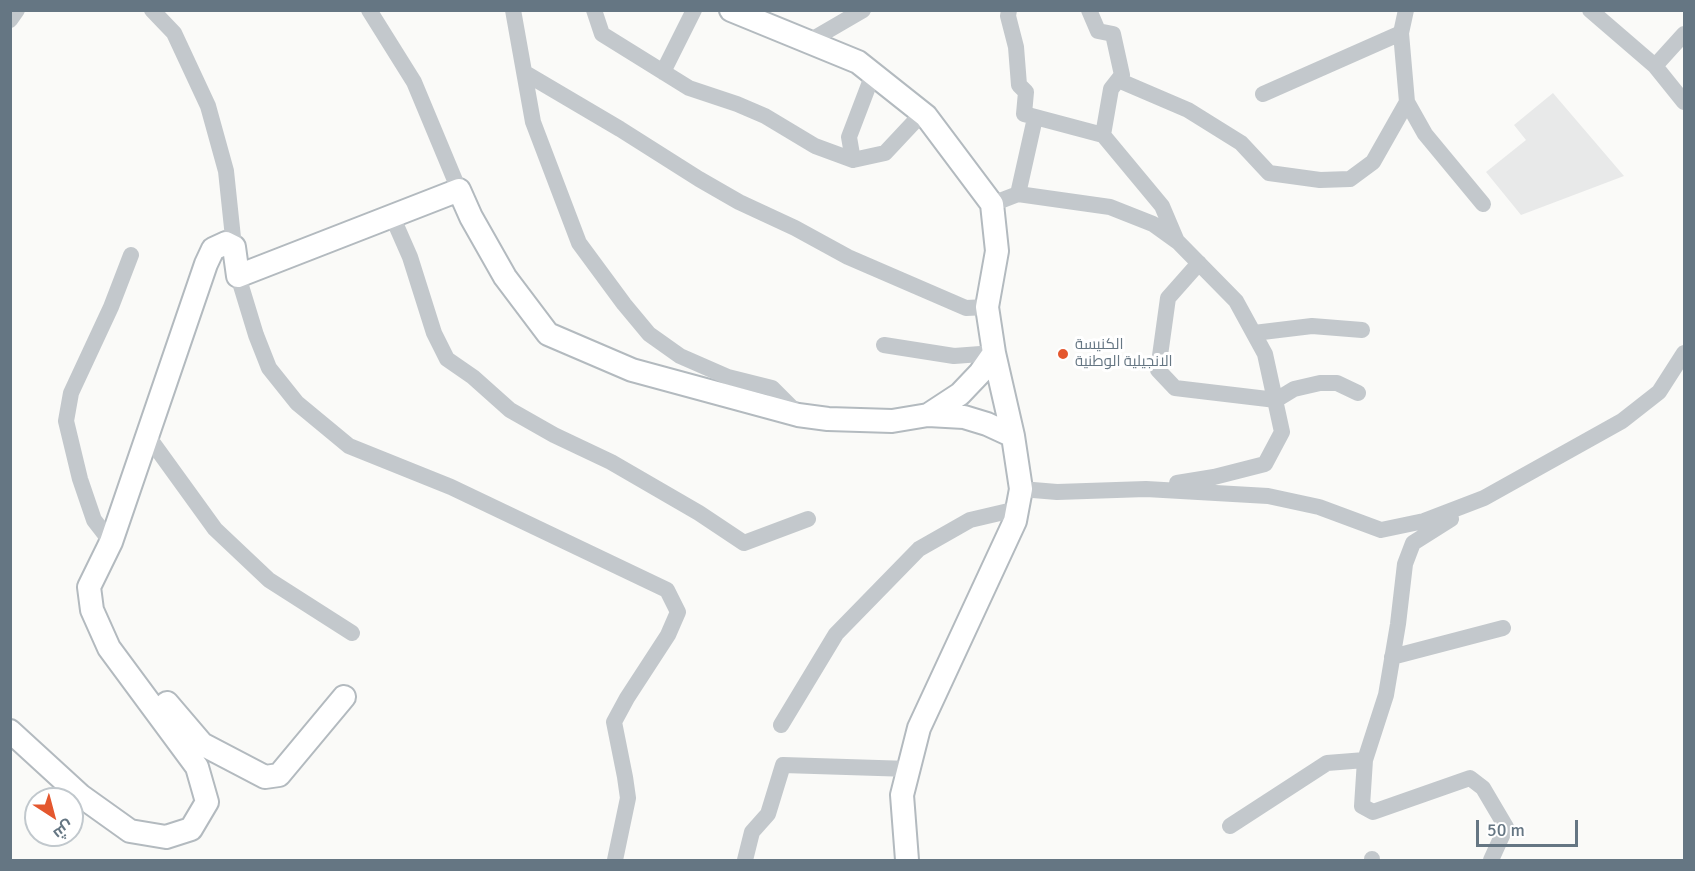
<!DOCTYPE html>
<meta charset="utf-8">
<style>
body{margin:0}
#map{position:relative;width:1695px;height:871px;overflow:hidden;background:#fafaf8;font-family:Signika,Cairo,sans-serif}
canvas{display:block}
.frame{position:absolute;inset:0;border:12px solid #657683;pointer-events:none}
.north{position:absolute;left:24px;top:787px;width:60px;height:60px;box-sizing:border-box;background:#fff;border:2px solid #c1c8cd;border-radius:50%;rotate:144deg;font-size:16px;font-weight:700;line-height:24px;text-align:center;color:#657683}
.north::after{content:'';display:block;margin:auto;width:21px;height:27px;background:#e4572e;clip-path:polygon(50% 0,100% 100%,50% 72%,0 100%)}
.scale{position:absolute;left:1476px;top:820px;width:102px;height:27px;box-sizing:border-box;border:3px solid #657683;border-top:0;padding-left:8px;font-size:18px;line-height:21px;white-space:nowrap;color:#657683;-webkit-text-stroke:4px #fff;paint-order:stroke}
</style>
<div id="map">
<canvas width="1695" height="871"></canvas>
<div class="frame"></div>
<div class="north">ش</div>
<div class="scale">50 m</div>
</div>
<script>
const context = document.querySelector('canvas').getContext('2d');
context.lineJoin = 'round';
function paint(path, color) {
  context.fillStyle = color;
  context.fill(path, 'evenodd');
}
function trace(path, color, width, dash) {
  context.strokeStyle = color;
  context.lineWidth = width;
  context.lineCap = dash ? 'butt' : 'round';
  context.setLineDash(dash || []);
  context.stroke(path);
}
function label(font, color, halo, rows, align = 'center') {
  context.font = font + ' Signika,Cairo,sans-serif';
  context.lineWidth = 6;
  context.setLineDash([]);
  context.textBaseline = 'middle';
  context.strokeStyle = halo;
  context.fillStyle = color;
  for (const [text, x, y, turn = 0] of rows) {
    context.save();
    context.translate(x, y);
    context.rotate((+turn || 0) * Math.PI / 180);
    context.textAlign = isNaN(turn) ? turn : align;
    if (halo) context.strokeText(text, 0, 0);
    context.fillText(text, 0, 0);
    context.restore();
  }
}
paint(new Path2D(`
 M 1553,93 L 1624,176 L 1521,215 L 1486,172 L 1526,140 L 1514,125 Z`), '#e8e9e9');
const secondary = new Path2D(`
 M 731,10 L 858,62 L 926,116 L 992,204 L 997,251 L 987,307 L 994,353 L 1013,436 L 1021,489 L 1015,521 L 919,728 L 902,795 L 907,860
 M 928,415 L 964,417 L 987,424 L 1013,436
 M 167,703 L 202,744 L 265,777 L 279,775 L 344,697
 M 10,731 L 81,796 L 130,831 L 166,837 L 191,829 L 207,802 L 197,767 L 109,648 L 92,610 L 89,587 L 111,542 L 206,264 L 213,249 L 226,243 L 234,247 L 238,276 L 459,190 L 471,217 L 505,277 L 548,334 L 632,370 L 798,415 L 828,419 L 892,421 L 928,415 L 960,394 L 980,373 L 994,353`);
trace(secondary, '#b3babf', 26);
trace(new Path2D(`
 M 152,10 L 174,33 L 208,106 L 226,171 L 234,247
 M 369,10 L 414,82 L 459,190
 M 513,10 L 533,122 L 579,243 L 624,304 L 649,334 L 680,356 L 728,377 L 772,388 L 798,414
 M 594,10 L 602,34 L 689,88 L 737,104 L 765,116 L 815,146 L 853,160 L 885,153 L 915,121 L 926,116
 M 1009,10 L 1008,16 L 1016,47 L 1019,85 L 1026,92 L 1024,114 L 1103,135
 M 1089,10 L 1098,31 L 1113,34 L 1122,75 L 1111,89 L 1103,135 L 1162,206 L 1176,239
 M 1406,10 L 1401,33 L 1407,102 L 1425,134 L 1483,204
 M 1590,10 L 1655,66 L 1684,102
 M 10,20 L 17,10
 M 808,42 L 863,10
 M 1655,66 L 1684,34
 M 663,72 L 694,10
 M 525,73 L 620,129 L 699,179 L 739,202 L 795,228 L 848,257 L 966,308 L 987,307
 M 1118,80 L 1188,110 L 1241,143 L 1269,173 L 1320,180 L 1350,179 L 1373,162 L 1407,102
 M 1263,94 L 1401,33
 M 853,160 L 849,137 L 873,74
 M 1018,194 L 1035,118
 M 992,204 L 1018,194 L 1110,207 L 1153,224 L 1178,242 L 1236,301 L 1265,354 L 1282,432 L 1265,464 L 1214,477 L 1177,483
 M 392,216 L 410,257 L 434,333 L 447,359 L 473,377 L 510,410 L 554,435 L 611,462 L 699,513 L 744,543 L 808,519
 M 1199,263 L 1168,298 L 1158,370 L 1175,388 L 1276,400 L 1294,389 L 1320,383 L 1337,383 L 1358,393
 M 238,276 L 256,335 L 269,368 L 297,403 L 349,446 L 451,487 L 667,590 L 678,612 L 668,635 L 627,698 L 614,722 L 625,777 L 628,798 L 615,860
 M 1254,333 L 1312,326 L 1362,330
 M 884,345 L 954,356 L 994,353
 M 147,435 L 215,529 L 269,580 L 352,633
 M 1021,489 L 1057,492 L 1146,489 L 1268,496 L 1319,507 L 1381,530 L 1424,521 L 1484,498 L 1622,421 L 1659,392 L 1684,353
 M 111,542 L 94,520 L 80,479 L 66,421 L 71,393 L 111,307 L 131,255
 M 1392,657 L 1503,628
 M 781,725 L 836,634 L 919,549 L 970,520 L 1017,509
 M 1365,760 L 1362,806 L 1373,812 L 1470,778 L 1483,788 L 1506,827 L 1491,860
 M 1230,826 L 1327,763 L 1365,760 L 1386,695 L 1398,624 L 1405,564 L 1413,543 L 1451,519
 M 745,860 L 752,832 L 768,814 L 783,765 L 910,769
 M 1372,860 L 1372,859`), '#c3c8cc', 16);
trace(secondary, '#fff', 22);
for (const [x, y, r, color] of [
 [1063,354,6,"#e4572e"]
]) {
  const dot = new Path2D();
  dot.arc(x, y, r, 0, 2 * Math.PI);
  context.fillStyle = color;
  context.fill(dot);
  trace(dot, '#fff', 2);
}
label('15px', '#657683', '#fff', [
 ["الكنيسة",1075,345],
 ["الانجيلية الوطنية",1075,362]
], 'left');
</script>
